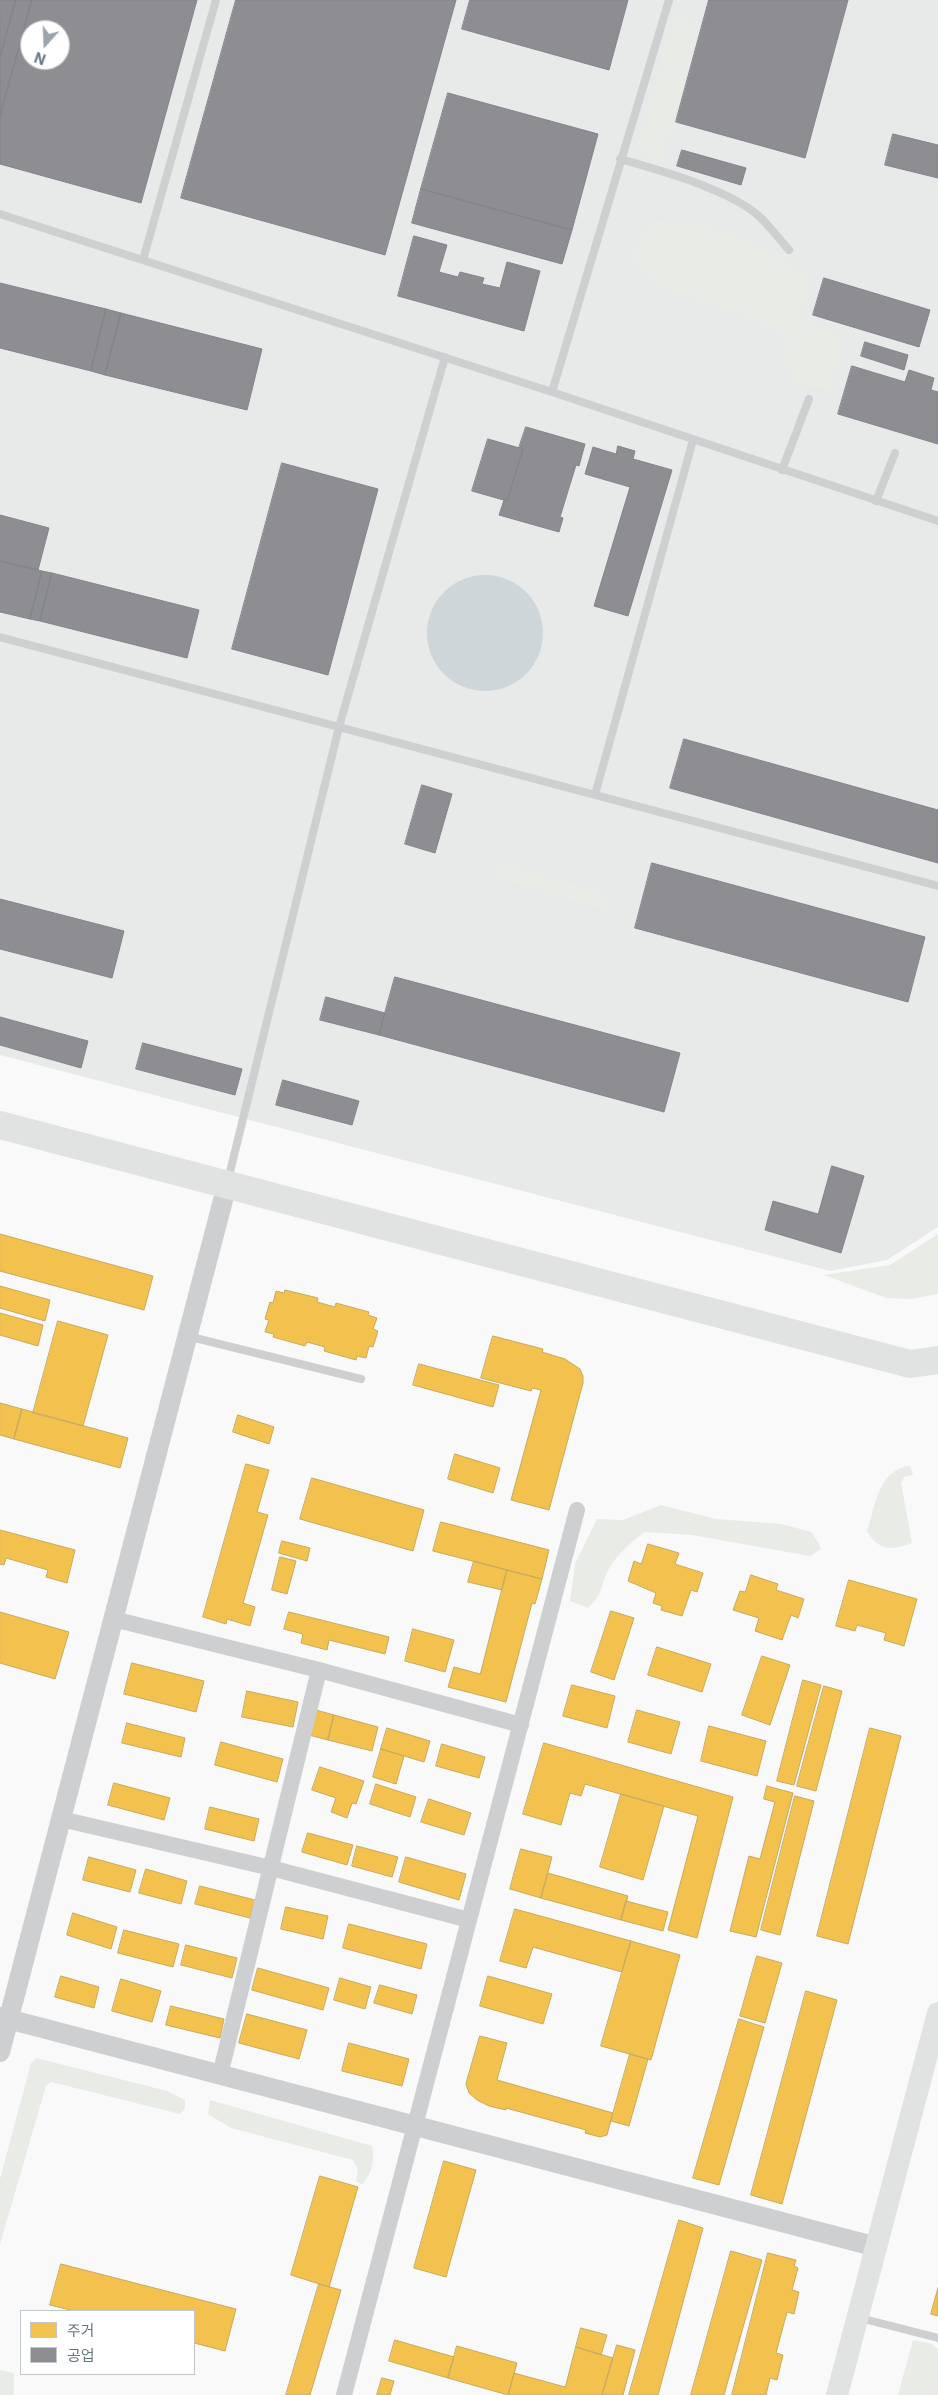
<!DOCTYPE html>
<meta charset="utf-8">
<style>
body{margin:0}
#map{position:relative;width:938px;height:2395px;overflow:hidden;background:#f9f9f9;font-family:Inter,"Noto Sans KR",sans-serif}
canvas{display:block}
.legend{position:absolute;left:20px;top:2310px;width:175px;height:65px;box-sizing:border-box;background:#fff;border:1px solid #c1c8cd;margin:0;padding:6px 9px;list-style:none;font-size:15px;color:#657683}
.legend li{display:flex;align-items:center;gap:10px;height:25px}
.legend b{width:25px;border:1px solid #c1c8cd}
.north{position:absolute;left:20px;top:20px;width:50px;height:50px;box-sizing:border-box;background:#fff;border:1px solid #c1c8cd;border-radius:50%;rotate:200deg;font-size:14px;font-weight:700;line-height:20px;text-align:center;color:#657683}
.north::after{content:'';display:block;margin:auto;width:18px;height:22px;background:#99a4ac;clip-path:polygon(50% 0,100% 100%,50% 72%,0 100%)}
</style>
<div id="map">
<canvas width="938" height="2395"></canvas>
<ul class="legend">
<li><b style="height:14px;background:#f2c14e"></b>주거</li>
<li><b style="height:14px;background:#8d8d92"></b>공업</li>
</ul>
<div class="north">N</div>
</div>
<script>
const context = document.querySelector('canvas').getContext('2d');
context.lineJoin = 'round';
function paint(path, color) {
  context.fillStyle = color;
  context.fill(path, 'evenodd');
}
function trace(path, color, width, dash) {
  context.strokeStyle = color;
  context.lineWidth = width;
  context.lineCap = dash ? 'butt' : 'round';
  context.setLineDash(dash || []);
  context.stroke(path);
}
paint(new Path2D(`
 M 0,0 L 938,0 L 938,1227 L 887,1260 L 830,1271 L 0,1055 ZM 30,30 L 60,30 L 60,60 L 30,60 Z`), '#e8e9e9');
paint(new Path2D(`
 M 675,16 L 686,17 L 699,26 L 662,162 L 644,158 L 638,151 L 638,143 Z
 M 659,220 C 721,222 763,245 812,280 L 799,318 L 843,334 L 832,389 L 809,388 L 794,383 L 784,365 L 785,335 L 755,321 L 680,296 L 654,283 L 632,258 L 639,234 Z
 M 500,861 L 613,896 L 608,912 L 495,878 Z
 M 938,1234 L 938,1294 L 911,1299 L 886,1298 L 824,1275 L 890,1265 Z
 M 910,1466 L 913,1475 L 904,1477 L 901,1483 L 912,1543 C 892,1550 879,1552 867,1531 C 875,1507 879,1468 910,1466 Z
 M 661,1505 L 716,1519 L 782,1524 L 811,1532 L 818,1542 L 821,1549 L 810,1556 L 692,1535 L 645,1532 C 630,1543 613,1557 606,1575 C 599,1592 603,1593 588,1608 L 570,1601 L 575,1564 L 597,1519 L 623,1520 Z
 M 36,2058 L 167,2091 L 185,2100 L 185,2108 L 180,2114 L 51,2082 L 46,2086 L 0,2244 L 0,2179 L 31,2063 Z
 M 210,2100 L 372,2146 C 375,2161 372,2173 362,2185 L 356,2181 L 358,2170 L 353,2160 L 231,2128 L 208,2114 Z
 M 913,2340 L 933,2344 L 938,2349 L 938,2395 L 898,2395 Z
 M 0,2370 L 14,2373 L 14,2395 L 0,2395 Z`), '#e8ebe6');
paint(new Path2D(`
 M427 633a58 58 0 1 1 116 0a58 58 0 1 1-116 0Z`), '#ced6d9');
const homes = new Path2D(`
 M 0,1234 L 153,1276 L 144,1310 L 0,1271 Z
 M 0,1286 L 50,1300 L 45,1321 L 0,1308 Z
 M 285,1290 L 318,1298 L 317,1302 L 335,1307 L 336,1303 L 369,1312 L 368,1315 L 377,1318 L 373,1329 L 378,1331 L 373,1347 L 369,1346 L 366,1358 L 357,1356 L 356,1360 L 324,1351 L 325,1347 L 307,1342 L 305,1346 L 273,1337 L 274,1334 L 265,1332 L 269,1320 L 265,1319 L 270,1302 L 273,1303 L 276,1291 L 284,1293 Z
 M 0,1313 L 43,1325 L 38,1346 L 0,1335 Z
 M 58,1321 L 108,1335 L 83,1426 L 33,1413 Z
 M 493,1336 L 543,1349 L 542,1352 L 565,1359 L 580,1369 L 583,1376 L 583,1383 L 549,1510 L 511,1500 L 541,1390 L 532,1388 L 531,1391 L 481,1378 Z
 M 419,1364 L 499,1385 L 493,1407 L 413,1385 Z
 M 0,1403 L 22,1409 L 14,1439 L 0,1435 Z
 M 22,1409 L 128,1438 L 120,1468 L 14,1439 Z
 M 238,1415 L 274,1427 L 269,1444 L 233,1432 Z
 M 455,1454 L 500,1468 L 493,1493 L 448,1479 Z
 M 246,1464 L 269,1470 L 257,1512 L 268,1515 L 243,1603 L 255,1607 L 250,1626 L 227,1619 L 226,1624 L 203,1617 Z
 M 312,1478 L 424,1510 L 413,1551 L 300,1519 Z
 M 441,1522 L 549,1550 L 542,1579 L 433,1551 Z
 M 0,1530 L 75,1550 L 67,1583 L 46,1577 L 48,1570 L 6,1558 L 4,1565 L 0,1564 Z
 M 282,1541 L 310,1548 L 307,1561 L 279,1553 Z
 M 648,1544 L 679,1553 L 675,1564 L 703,1573 L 697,1592 L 691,1590 L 682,1616 L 661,1610 L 662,1606 L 653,1603 L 656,1593 L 628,1581 L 634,1561 L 641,1564 Z
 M 280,1557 L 296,1561 L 287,1594 L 272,1590 Z
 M 474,1561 L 507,1570 L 502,1590 L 468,1582 Z
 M 507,1570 L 542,1579 L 535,1604 L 532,1603 L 506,1702 L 448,1687 L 454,1667 L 480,1674 Z
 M 751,1575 L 778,1584 L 776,1590 L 804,1599 L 798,1618 L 791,1615 L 782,1640 L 755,1631 L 759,1618 L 733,1610 L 740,1591 L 745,1592 Z
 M 849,1580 L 917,1599 L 904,1646 L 884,1640 L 886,1633 L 857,1625 L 855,1631 L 836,1626 Z
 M 611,1611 L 634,1618 L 614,1680 L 591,1672 Z
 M 0,1612 L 69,1632 L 55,1679 L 0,1663 Z
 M 289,1612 L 389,1637 L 385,1654 L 329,1640 L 327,1650 L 301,1643 L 303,1634 L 284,1629 Z
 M 413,1629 L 454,1640 L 445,1672 L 405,1661 Z
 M 657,1647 L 711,1664 L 702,1692 L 648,1675 Z
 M 762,1656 L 790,1665 L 770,1725 L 742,1715 Z
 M 132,1663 L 204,1681 L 196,1712 L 124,1694 Z
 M 803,1680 L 821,1685 L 794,1785 L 777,1781 Z
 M 572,1685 L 615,1696 L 607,1728 L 563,1716 Z
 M 824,1686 L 842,1691 L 816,1791 L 797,1786 Z
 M 247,1691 L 298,1702 L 293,1727 L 242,1717 Z
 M 316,1710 L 334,1715 L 328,1740 L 309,1735 Z
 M 637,1710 L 680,1722 L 671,1754 L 628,1742 Z
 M 334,1715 L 378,1727 L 372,1751 L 328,1740 Z
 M 127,1723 L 185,1738 L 181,1757 L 122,1743 Z
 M 709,1726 L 766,1741 L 757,1776 L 701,1761 Z
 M 387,1728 L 430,1741 L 424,1762 L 381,1749 Z
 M 870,1728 L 901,1736 L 848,1944 L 817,1936 Z
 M 221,1742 L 283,1759 L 277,1782 L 215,1765 Z
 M 544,1743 L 733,1797 L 697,1938 L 668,1930 L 698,1816 L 585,1784 L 581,1796 L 570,1793 L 561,1825 L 523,1814 Z
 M 442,1744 L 485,1757 L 479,1778 L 436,1766 Z
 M 381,1749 L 404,1756 L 396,1784 L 373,1777 Z
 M 320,1767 L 364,1781 L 356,1804 L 352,1803 L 347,1818 L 331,1812 L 336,1798 L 312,1790 Z
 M 114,1783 L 170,1798 L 164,1820 L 108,1805 Z
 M 376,1784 L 416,1797 L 410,1817 L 370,1804 Z
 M 767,1786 L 793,1793 L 756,1937 L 730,1931 L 749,1856 L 760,1859 L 775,1802 L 764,1799 Z
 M 621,1794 L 664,1806 L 643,1880 L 600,1867 Z
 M 795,1796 L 814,1801 L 780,1935 L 761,1930 Z
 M 429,1799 L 471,1813 L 464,1835 L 421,1822 Z
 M 210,1807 L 259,1819 L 254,1841 L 205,1829 Z
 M 308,1833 L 353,1845 L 347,1865 L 302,1852 Z
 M 357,1846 L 398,1857 L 392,1877 L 352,1866 Z
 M 521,1849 L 552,1857 L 541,1898 L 510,1889 Z
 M 89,1857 L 136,1870 L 130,1892 L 83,1880 Z
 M 406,1857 L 466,1874 L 459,1900 L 399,1882 Z
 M 146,1869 L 187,1881 L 181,1904 L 139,1893 Z
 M 548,1873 L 628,1896 L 621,1920 L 541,1898 Z
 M 200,1886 L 255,1900 L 250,1918 L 195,1904 Z
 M 626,1901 L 668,1912 L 663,1931 L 621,1920 Z
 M 286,1907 L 328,1916 L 323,1939 L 281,1929 Z
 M 515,1909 L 631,1941 L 622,1972 L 533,1947 L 526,1968 L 500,1961 Z
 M 73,1913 L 117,1927 L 111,1949 L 67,1935 Z
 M 349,1924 L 427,1944 L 421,1969 L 343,1948 Z
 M 124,1930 L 179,1944 L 173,1967 L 118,1953 Z
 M 631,1941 L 680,1955 L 651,2060 L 601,2046 Z
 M 186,1945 L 237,1958 L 232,1978 L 181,1965 Z
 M 757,1956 L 782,1963 L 765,2023 L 740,2016 Z
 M 258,1968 L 329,1988 L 323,2010 L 252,1990 Z
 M 61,1976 L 99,1987 L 94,2008 L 55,1997 Z
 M 488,1976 L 552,1994 L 543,2024 L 480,2006 Z
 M 340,1978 L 371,1987 L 365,2009 L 334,2000 Z
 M 121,1979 L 161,1991 L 152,2022 L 112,2011 Z
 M 380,1985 L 417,1995 L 412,2014 L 374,2003 Z
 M 806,1991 L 837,2000 L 782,2204 L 751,2195 Z
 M 171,2006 L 224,2019 L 220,2038 L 166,2025 Z
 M 247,2014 L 307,2030 L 299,2059 L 239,2043 Z
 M 739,2019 L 764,2027 L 719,2185 L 693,2178 Z
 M 480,2036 L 507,2043 L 497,2080 L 613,2113 L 607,2135 L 600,2137 L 585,2133 L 586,2130 L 506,2108 L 506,2110 L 489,2106 L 477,2100 L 469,2093 L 466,2084 Z
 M 349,2043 L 409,2059 L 402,2086 L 342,2071 Z
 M 630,2054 L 648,2059 L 629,2126 L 611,2121 Z
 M 444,2161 L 476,2170 L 446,2277 L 414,2268 Z
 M 320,2176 L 358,2187 L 329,2287 L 291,2275 Z
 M 679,2220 L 703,2228 L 658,2395 L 629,2395 Z
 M 731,2251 L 762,2260 L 724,2395 L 691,2395 Z
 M 768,2253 L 796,2260 L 794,2266 L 798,2268 L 792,2290 L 799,2292 L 794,2314 L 787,2312 L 776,2353 L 783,2355 L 777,2380 L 770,2378 L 766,2395 L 732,2395 Z
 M 61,2264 L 236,2309 L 225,2351 L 194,2343 L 194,2311 L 74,2311 L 50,2305 Z
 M 319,2284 L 341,2290 L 310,2395 L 286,2395 Z
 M 938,2288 L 938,2316 L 931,2314 Z
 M 581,2328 L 607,2335 L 601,2355 L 576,2347 Z
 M 395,2340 L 454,2357 L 448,2378 L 389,2361 Z
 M 617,2345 L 635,2350 L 623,2395 L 602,2395 Z
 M 457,2346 L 517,2363 L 508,2395 L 448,2378 Z
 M 576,2347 L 613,2358 L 602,2395 L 508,2395 L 514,2373 L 565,2387 Z
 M 382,2378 L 394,2381 L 390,2395 L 377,2395 Z`);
paint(homes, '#f2c14e');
trace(homes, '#c8aa5e', 1);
const industry = new Path2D(`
 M 0,0 L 16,0 L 0,57 Z
 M 16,0 L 32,0 L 0,116 L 0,57 Z
 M 32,0 L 197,0 L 141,203 L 0,164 L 0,116 ZM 30,30 L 60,30 L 60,60 L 30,60 Z
 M 236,0 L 456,0 L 385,255 L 181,198 Z
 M 470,0 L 628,0 L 609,70 L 462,29 Z
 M 709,0 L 848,0 L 805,158 L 676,122 Z
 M 448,93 L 598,134 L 572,230 L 421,189 Z
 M 893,134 L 938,145 L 938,178 L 885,165 Z
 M 682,150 L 746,168 L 741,185 L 677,166 Z
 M 421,189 L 572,230 L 562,264 L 412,223 Z
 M 414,236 L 447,245 L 439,272 L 458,277 L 460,272 L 484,278 L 482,284 L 500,288 L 507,262 L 540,271 L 524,331 L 398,296 Z
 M 824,278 L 930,310 L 919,347 L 813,315 Z
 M 0,283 L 106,309 L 91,371 L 0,348 Z
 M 106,309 L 121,313 L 105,375 L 91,371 Z
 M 121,313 L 262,349 L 247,410 L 105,375 Z
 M 865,342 L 908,355 L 904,370 L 861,356 Z
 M 852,366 L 905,382 L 909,370 L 934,378 L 931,390 L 938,392 L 938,444 L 838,414 Z
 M 526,427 L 585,444 L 579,466 L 576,465 L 560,517 L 563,518 L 559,532 L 499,515 L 504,500 L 507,501 L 523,449 L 519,448 Z
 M 488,439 L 523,449 L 507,501 L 472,491 Z
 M 618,446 L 635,451 L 633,459 L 672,470 L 628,616 L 594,606 L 630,487 L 585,474 L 593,447 L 616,454 Z
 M 282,463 L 378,489 L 328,675 L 232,649 Z
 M 0,515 L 49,528 L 38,570 L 0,561 Z
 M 0,561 L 42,571 L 30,619 L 0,612 Z
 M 42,571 L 52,573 L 40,621 L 30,619 Z
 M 52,573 L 199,610 L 187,658 L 40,621 Z
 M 684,739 L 938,810 L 938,863 L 670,788 Z
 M 422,785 L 452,794 L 435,853 L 405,844 Z
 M 652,863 L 925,937 L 908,1002 L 635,928 Z
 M 0,899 L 124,931 L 112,978 L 0,949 Z
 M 395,977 L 680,1053 L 664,1112 L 379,1035 Z
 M 326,997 L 385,1013 L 379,1035 L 320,1020 Z
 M 0,1017 L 88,1041 L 81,1068 L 0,1045 Z
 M 143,1043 L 242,1069 L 235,1095 L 136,1069 Z
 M 283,1080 L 359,1101 L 352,1125 L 276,1105 Z
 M 832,1166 L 864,1176 L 841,1253 L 765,1230 L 773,1201 L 818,1214 Z`);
paint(industry, '#8d8d92');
trace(industry, '#81868e', 1);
trace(new Path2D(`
 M 620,159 C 659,170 732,190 761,218 C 771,228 779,239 789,250
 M 0,214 L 552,392 L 938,521
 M 143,260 L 216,0
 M 552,392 L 669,0
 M 782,470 L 809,399
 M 876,501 L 895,453
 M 0,637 L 938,886
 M 595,795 L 693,440
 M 228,1180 L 339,727 L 445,357
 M 187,1336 L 361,1379
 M 860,2318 L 938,2338`), '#cecfd0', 8);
trace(new Path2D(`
 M 113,1619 L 319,1670 L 521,1725
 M 61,1819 L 271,1868 L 469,1920
 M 220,2075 L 319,1670
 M 344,2395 L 577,1510`), '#cecfd0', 16);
trace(new Path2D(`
 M 0,2017 L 877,2247
 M 0,2052 L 227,1185`), '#cecfd0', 20);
trace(new Path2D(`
 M 837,2395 L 938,2013`), '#e1e2e2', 22);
trace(new Path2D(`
 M 0,1125 L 910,1364 L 938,1360`), '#e1e2e2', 28);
</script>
